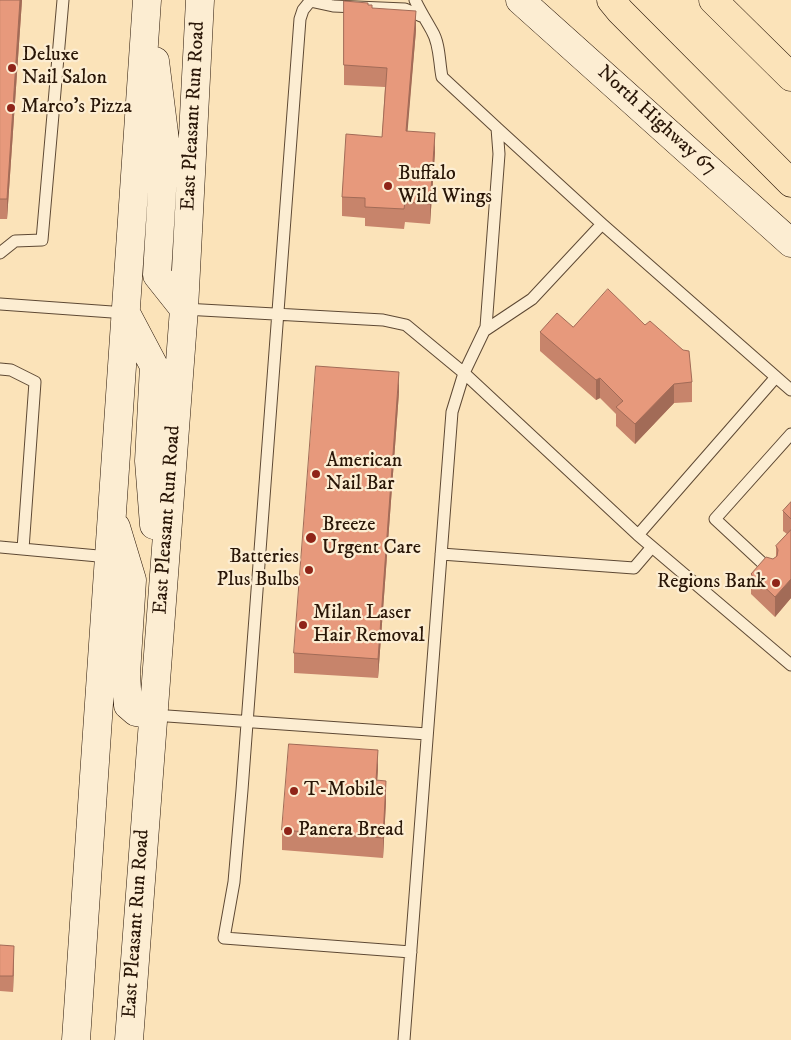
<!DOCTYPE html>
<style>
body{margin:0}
canvas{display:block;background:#fbe3b9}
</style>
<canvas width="791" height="1040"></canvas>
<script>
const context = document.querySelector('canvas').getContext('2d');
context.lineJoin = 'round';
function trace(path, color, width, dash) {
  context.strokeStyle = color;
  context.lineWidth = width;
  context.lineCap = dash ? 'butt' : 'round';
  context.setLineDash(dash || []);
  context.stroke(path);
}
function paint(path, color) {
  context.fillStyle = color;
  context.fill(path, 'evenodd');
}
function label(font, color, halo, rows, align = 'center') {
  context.font = font + ' "IM FELL DW Pica",serif';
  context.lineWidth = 4.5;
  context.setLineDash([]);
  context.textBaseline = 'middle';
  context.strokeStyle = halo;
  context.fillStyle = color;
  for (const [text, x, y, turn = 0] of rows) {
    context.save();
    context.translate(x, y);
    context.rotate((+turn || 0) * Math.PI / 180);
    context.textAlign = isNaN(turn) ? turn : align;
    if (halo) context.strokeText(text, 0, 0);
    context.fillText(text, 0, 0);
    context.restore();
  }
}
const lane = new Path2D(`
 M 311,0 L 303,10 L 300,19 L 242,790 L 234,882 L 224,938 L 411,952
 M 310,1 L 333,6 L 405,9 L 421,16
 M 497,128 L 602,224 L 776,377
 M 0,253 L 15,241 L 42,240 L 63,0
 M 0,304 L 126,313
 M 184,309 L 383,320 L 406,325 L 464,373 L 638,535 L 791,665
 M 484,331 L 532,299 L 602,224
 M 0,369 L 11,370 L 35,382 L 23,549
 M 638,535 L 776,377 L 791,390
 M 0,547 L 109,557
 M 441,554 L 634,568 L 652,547
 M 771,571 L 715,519 L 791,434
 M 153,715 L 427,734
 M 404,1040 L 452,412 L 464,373 L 486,327 L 499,154 L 497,128 L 442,77 C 439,62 440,44 432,31 C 426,20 420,11 415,0`);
const secondary = new Path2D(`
 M 520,0 L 791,243
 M 155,61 L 165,141 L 157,275 L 184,309
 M 126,313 L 154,366 L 149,461 L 154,525
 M 116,527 L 132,580 L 126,674 L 128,705 L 136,712 L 153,715
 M 76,1040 L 147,0
 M 129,1040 L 184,309 L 200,0`);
const highway = new Path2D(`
 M 611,0 L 620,11 L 791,183
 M 713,0 L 791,77`);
trace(lane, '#5e4934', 13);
trace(secondary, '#291607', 29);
trace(highway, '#291607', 29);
trace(lane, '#fcedd2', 11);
trace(secondary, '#fcedd2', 28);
trace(highway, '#fbe3b9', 28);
paint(new Path2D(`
 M 0,0 L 22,0 L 7,219 L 0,219 Z
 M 344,1 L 368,5 L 372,8 L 416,30 L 407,131 L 435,152 L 430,224 L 405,222 L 404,229 L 365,226 L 365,218 L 342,216 L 342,197 L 382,137 L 385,87 L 344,85 Z
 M 573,327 L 692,382 L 692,402 L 674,403 L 635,444 L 616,426 L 616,414 L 600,398 L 596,400 L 540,351 L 540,332 Z
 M 399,392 L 378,678 L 294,673 L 294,653 Z
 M 791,502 L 791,598 L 775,617 L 751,594 L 751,574 L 776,557 L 776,546 L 787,534 L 783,531 L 783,511 Z
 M 378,769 L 377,780 L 386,801 L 383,858 L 282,850 L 282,830 Z
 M 0,945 L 14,961 L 13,992 L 0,991 Z`), '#c7846b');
paint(new Path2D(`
 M 20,0 L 22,0 L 7,219 L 7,199 Z
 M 416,11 L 416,30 L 406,150 L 406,131 Z
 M 435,133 L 435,152 L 430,224 L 430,204 Z
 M 399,372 L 399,392 L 378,678 L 378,659 Z
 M 600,378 L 600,398 L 596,400 L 596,380 Z
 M 674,384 L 674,403 L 635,444 L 635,424 Z
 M 791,579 L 791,598 L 775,617 L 775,597 Z
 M 378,750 L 378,769 L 376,800 L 376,780 Z
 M 386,781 L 386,801 L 383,858 L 383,838 Z
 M 14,946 L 14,961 L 13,992 L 13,976 Z`), '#a26b57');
const building = new Path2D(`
 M 0,0 L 20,0 L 7,199 L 0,199 Z
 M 344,1 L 368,3 L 368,5 L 372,5 L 372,8 L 416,11 L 406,131 L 435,133 L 430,204 L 405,202 L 404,209 L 365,207 L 365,198 L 342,197 L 346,134 L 382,137 L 387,68 L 344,65 Z
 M 608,289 L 645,325 L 650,321 L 683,350 L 689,351 L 692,382 L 674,384 L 635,424 L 616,407 L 623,401 L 600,378 L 596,380 L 540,332 L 557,313 L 573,327 Z
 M 316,366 L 399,372 L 378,659 L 294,653 Z
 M 791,502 L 791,519 L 783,511 Z
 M 791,530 L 791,579 L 775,597 L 751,574 L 766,557 L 773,559 L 777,556 L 778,550 L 776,546 Z
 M 289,744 L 378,750 L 376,780 L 386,781 L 383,838 L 282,830 Z
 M 0,945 L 14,946 L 13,976 L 0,976 Z`);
paint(building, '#e7997c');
trace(building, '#a26b57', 1);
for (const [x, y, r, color] of [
 [12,68,5,"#8f2418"],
 [11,108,5,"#8f2418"],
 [388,186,5,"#8f2418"],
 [316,474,5,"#8f2418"],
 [311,538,6,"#8f2418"],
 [309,570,5,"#8f2418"],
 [776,583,5,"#8f2418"],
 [303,625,5,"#8f2418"],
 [294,791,5,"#8f2418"],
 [288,831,5,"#8f2418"]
]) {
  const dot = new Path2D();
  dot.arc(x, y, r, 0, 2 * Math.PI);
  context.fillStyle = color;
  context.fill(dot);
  trace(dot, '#fcedd2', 2);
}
label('20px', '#291607', '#fcedd2', [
 ["Deluxe",22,56],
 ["Nail Salon",22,79],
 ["Marco's Pizza",21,108],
 ["Buffalo",398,175],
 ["Wild Wings",398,198],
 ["American",326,462],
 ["Nail Bar",326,485],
 ["Breeze",322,526],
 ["Urgent Care",322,549],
 ["Batteries",299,558,"right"],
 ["Plus Bulbs",299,581,"right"],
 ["Regions Bank",766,583,"right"],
 ["Milan Laser",313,614],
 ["Hair Removal",313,637],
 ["T-Mobile",304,791],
 ["Panera Bread",298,831]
], 'left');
label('20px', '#291607', '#fcedd2', [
 ["East Pleasant Run Road",194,116,-87],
 ["North Highway 67",656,121,42],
 ["East Pleasant Run Road",168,520,-86],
 ["East Pleasant Run Road",137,924,-86]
]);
</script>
